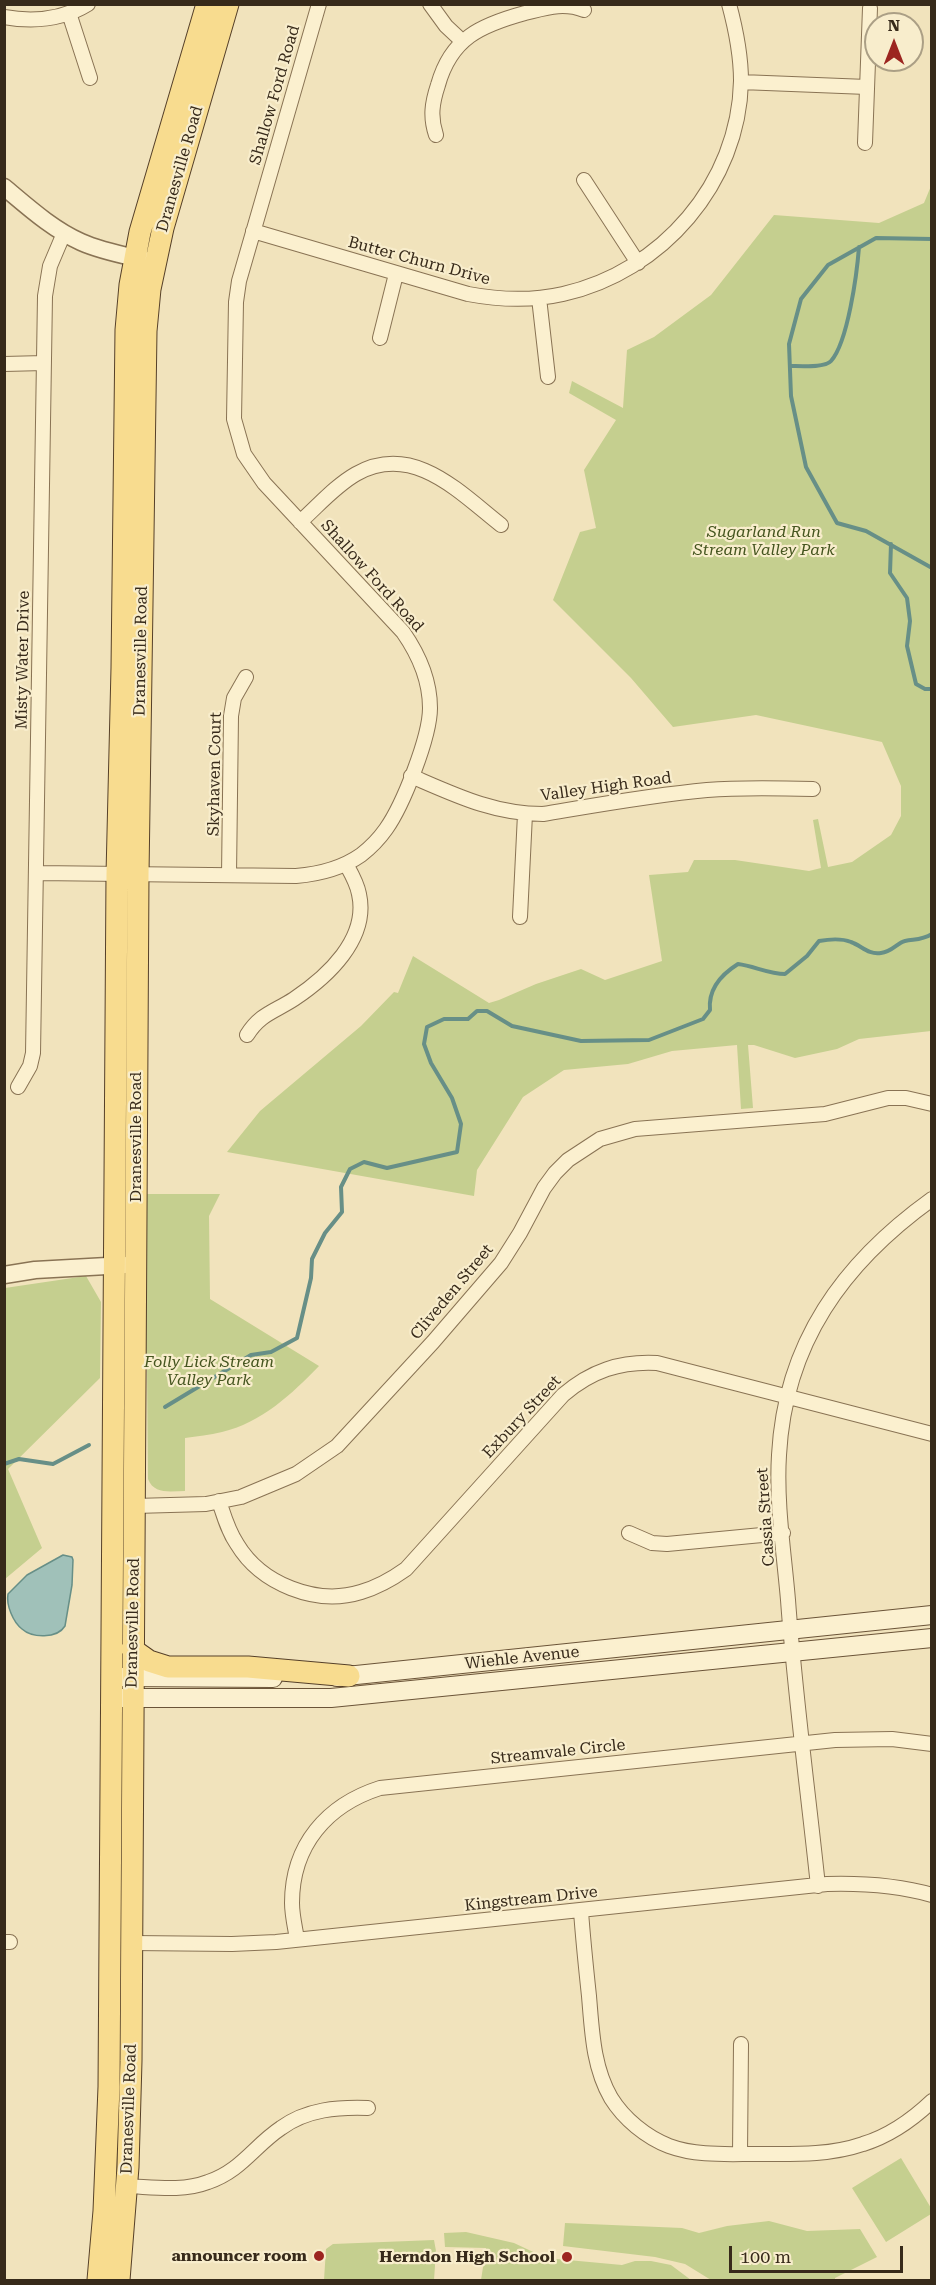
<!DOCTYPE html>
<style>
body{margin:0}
#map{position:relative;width:936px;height:2285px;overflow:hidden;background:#f1e3bc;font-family:"Roboto Serif",serif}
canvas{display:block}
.frame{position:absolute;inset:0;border:6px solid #372a1a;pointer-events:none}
.north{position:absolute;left:864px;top:12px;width:60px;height:60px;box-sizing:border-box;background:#f8edcc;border:2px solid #ab9f85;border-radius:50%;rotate:0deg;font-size:16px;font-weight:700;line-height:24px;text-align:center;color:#372a1a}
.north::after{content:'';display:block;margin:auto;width:21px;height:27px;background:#9c2520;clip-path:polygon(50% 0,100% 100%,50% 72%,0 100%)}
.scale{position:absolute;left:729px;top:2246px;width:174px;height:27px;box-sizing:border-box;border:3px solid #372a1a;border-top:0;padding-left:8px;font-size:18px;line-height:21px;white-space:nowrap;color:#372a1a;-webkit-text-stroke:4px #f8edcc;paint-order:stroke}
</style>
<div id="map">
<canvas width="936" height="2285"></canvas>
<div class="frame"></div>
<div class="north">N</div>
<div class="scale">100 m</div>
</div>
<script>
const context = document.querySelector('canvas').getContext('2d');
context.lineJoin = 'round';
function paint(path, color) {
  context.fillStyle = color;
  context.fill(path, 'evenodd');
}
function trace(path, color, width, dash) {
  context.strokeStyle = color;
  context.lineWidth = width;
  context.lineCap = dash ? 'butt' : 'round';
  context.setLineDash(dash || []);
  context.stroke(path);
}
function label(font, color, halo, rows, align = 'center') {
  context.font = font + ' "Roboto Serif",serif';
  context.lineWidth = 4.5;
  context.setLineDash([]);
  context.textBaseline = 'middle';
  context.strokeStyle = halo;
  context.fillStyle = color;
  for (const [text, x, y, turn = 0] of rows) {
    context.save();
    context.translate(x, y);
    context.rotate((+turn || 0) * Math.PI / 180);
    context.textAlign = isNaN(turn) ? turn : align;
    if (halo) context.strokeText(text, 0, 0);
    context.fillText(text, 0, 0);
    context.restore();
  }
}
paint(new Path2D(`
 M 931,186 L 931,1031 L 859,1039 L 837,1049 L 795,1058 L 754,1045 L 748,1045 L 753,1108 L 741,1109 L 737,1045 L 672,1051 L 628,1064 L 564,1070 L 523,1097 L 477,1170 L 474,1196 L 227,1152 L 260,1111 L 361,1026 L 394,992 L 398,993 L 413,956 L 489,1003 L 499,1000 L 536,984 L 581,969 L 605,980 L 662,961 L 649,875 L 688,872 L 694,860 L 735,860 L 809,871 L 821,868 L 813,820 L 818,819 L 828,867 L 852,862 L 891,835 L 901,816 L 901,786 L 882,742 L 756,715 L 673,727 L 631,678 L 553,600 L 580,532 L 596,528 L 584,470 L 616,420 L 569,393 L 572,381 L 623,408 L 627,350 L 654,337 L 711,295 L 774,215 L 879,223 L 924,203 Z
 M 134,1194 L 220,1194 L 209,1216 L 210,1299 L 319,1366 C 292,1394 261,1423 222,1432 C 210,1435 197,1436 185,1438 L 185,1491 C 171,1491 154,1495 148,1479 L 147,1366 L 135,1369 Z
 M 86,1276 L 101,1302 L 100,1378 L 8,1469 L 42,1548 L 5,1579 L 5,1288 Z
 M 901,2158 L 931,2208 L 931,2214 L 886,2242 L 852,2188 Z
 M 769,2221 L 807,2231 L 860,2229 L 877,2257 L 835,2278 L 835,2280 L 711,2280 L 685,2264 L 655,2257 L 563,2246 L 565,2223 L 682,2228 L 699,2233 L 727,2226 Z
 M 466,2232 L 514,2243 L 546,2258 L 622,2265 L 635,2261 L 651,2261 L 671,2265 L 691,2280 L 481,2280 L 486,2248 L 445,2247 L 444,2233 Z
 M 434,2240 L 436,2251 L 434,2280 L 324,2280 L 326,2249 L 333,2244 Z`), '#c5cf8f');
const water = new Path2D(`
 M 63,1555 L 72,1557 L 73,1560 L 72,1585 L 65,1626 C 57,1639 32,1638 22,1629 C 13,1622 6,1605 8,1594 L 27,1575 Z`);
paint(water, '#a0c1b9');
trace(water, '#678f87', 1.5);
trace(new Path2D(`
 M 932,239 L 876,238 L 828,265 L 801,299 L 789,344 L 791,396 L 806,467 L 837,523 L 866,531 L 932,568
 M 790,366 C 799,366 825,368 831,361 C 848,342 857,273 859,247
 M 891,544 L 890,573 L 907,598 L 910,621 L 907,646 L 916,684 L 925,689 L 932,689
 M 165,1407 L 251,1355 L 271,1352 L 297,1338 L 311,1278 L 312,1259 L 325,1233 L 342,1212 L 341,1187 L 350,1169 L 364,1162 L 387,1168 L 457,1152 L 461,1124 L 452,1098 L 431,1063 L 424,1044 L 427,1027 L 444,1019 L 468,1019 L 477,1011 L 487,1011 L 512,1026 L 581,1041 L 649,1040 L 703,1019 L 710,1010 C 708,989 722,974 738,964 C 754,966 769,974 785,974 L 807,956 L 819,941 C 830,939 841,938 851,942 C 862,946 868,955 881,953 C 892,952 897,943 905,941 C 916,939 922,940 932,934
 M 4,1464 L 19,1459 L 53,1464 L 89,1445`), '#678f87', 4);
const minor = new Path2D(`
 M 430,4 L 446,26 L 462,41
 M 69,13 L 90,78
 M 4,17 C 33,22 62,20 88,4
 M 741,82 L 867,87
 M 436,135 C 430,117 432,103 438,85 C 451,38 481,25 525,13 C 546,8 563,2 584,10
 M 865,143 L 870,8
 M 584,180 L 638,263
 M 253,231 L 468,294 C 500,300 532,301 563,294 C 662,272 739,183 741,81 C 741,55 736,30 729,4
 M 539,298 L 548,377
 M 380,338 L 396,274
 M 4,364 L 44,363
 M 300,522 C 318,506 335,486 356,474 C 413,442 459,492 501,525
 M 411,776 C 455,795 494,814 543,814 C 597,805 652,795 707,790 C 742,787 778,788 813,789
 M 37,873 L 296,876 C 320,874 341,869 361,855 C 370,848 379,839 386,829 C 403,805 430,737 430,708 C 430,679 419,655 403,632 L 264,483 L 244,454 L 234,419 L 236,302 L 239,281 L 319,4
 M 229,875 L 231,716 L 234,698 L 246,677
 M 520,917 L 525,814
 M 247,1035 C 260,1014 274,1012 294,999 C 327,977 369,939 359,894 C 357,883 351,873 346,864
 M 18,1087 L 30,1066 L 33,1053 L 45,296 L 50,266 L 64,233
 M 219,1501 C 224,1516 228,1531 237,1544 C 261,1584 316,1606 361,1592 C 378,1587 392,1579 406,1569 L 563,1395 C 591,1371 620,1361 657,1363 L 932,1434
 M 135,1506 L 206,1504 L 241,1497 L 296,1474 L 337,1446 L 433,1342 L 501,1263 L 520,1233 L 544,1188 L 555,1173 L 568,1160 L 600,1139 L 635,1129 L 825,1114 L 888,1098 L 906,1098 L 932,1104
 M 629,1533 L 652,1543 L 667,1544 L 783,1533
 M 818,1886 C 808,1791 795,1696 788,1600 C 784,1553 776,1503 779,1455 C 785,1343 843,1263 932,1199
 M 581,1911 C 583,1939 586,1968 589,1996 C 592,2031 593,2067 611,2098 C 624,2119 646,2137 669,2146 C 696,2156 726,2154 755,2154 C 791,2154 828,2156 863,2144 C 889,2136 912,2120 932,2101
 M 297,1939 C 295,1927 292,1915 292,1903 C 292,1845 327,1805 380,1788 L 835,1740 L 892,1739 L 932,1744
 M 4,1942 L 10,1942
 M 132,1943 L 232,1944 L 276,1942 L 827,1884 C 863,1883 897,1885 932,1895
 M 740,2154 L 741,2044
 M 126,2186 C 153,2187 182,2192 208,2182 C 241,2171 254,2146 281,2128 C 307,2109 338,2107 368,2108`);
const tertiary = new Path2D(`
 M 4,187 C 28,207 52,229 81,242 C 101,251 123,255 145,260
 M 4,1275 L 35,1270 L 125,1265`);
const secondary = new Path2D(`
 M 121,1677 L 273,1678
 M 337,1677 L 932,1615
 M 118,1698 L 331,1698 L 932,1638`);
const primary = new Path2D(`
 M 132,1649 L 149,1661 L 168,1667 L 248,1667 L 349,1676
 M 98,2280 L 104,2211 L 109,2087 L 117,874 L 122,668 L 126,330 L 130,285 L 140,232 L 207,4
 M 119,2280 L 128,2167 L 131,2061 L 138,875 L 146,331 L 150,289 L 163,228 L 228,4`);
trace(minor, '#897354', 16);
trace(tertiary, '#897354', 19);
trace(secondary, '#6b5438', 20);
trace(primary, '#564029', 23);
trace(minor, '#fbf0cf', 14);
trace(tertiary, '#fbf0cf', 16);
trace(secondary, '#fbf0cf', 18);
trace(primary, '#f8dc8f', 21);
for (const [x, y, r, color] of [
 [319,2256,6,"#9c2520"],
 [567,2257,6,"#9c2520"]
]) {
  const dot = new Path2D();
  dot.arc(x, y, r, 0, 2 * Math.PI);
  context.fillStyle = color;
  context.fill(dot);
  trace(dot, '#f8edcc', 2);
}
label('16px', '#372a1a', '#f8edcc', [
 ["Shallow Ford Road",275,95,-74],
 ["Dranesville Road",180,169,-74],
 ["Butter Churn Drive",419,261,15],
 ["Shallow Ford Road",372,576,48],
 ["Dranesville Road",141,651,-89],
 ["Misty Water Drive",23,660,-89],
 ["Skyhaven Court",215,774,-89],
 ["Valley High Road",606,787,-8],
 ["Dranesville Road",136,1137,-90],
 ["Cliveden Street",452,1292,-50],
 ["Exbury Street",522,1417,-47],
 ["Cassia Street",766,1517,-94],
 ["Dranesville Road",133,1623,-89],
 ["Wiehle Avenue",522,1658,-6],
 ["Streamvale Circle",558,1752,-6],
 ["Kingstream Drive",531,1899,-6],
 ["Dranesville Road",129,2109,-88]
]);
label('italic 16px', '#45551f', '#f8edcc', [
 ["Sugarland Run",764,532],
 ["Stream Valley Park",764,550],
 ["Folly Lick Stream",209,1362],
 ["Valley Park",209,1380]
]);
label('bold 16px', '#372a1a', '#f8edcc', [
 ["announcer room",307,2256],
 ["Herndon High School",555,2257]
], 'right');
</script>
